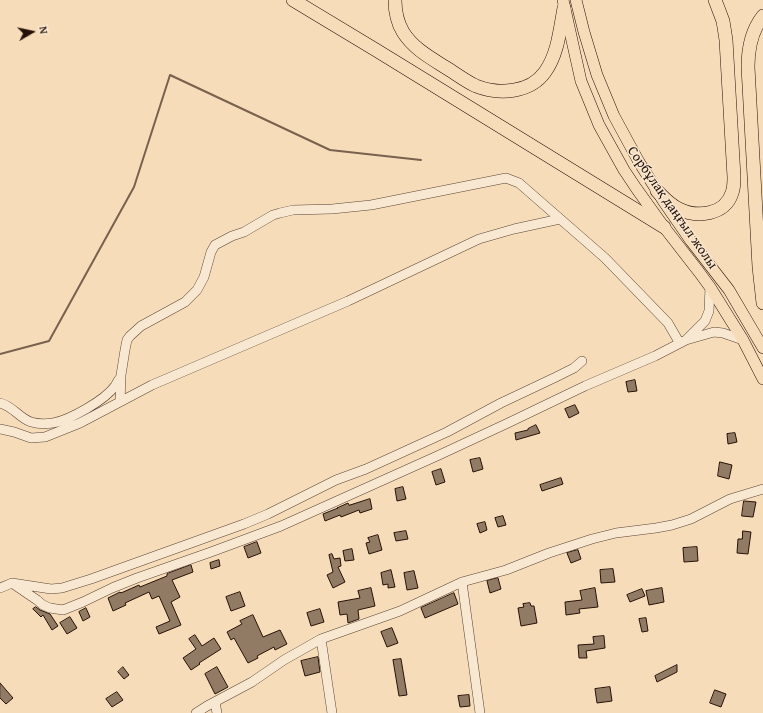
<!DOCTYPE html>
<meta charset="utf-8">
<style>
body{margin:0}
#map{position:relative;width:763px;height:713px;overflow:hidden;background:#f6dcb8;font-family:"Gentium Book Plus",serif}
canvas{display:block}
.north{position:absolute;left:12px;top:12px;width:40px;height:40px;-webkit-text-stroke:3px #f9e8d1;paint-order:stroke;rotate:81deg;font-size:11px;font-weight:700;line-height:16px;text-align:center;color:#261108}
.north::after{content:'';display:block;margin:auto;width:14px;height:18px;background:#261108;clip-path:polygon(50% 0,100% 100%,50% 72%,0 100%)}
</style>
<div id="map">
<canvas width="763" height="713"></canvas>
<div class="north">N</div>
</div>
<script>
const context = document.querySelector('canvas').getContext('2d');
context.lineJoin = 'round';
function trace(path, color, width, dash) {
  context.strokeStyle = color;
  context.lineWidth = width;
  context.lineCap = dash ? 'butt' : 'round';
  context.setLineDash(dash || []);
  context.stroke(path);
}
function paint(path, color) {
  context.fillStyle = color;
  context.fill(path, 'evenodd');
}
function label(font, color, halo, rows, align = 'center') {
  context.font = font + ' "Gentium Book Plus",serif';
  context.lineWidth = 3;
  context.setLineDash([]);
  context.textBaseline = 'middle';
  context.strokeStyle = halo;
  context.fillStyle = color;
  for (const [text, x, y, turn = 0] of rows) {
    context.save();
    context.translate(x, y);
    context.rotate((+turn || 0) * Math.PI / 180);
    context.textAlign = isNaN(turn) ? turn : align;
    if (halo) context.strokeText(text, 0, 0);
    context.fillText(text, 0, 0);
    context.restore();
  }
}
trace(new Path2D(`
 M 0,354 L 49,341 L 134,187 L 170,75 L 330,150 L 421,160`), '#78614e', 2);
const building = new Path2D(`
 M 635,380 L 637,391 L 628,392 L 626,382 Z
 M 575,405 L 579,413 L 569,418 L 565,409 Z
 M 536,425 L 540,433 L 516,440 L 515,433 L 528,430 L 528,429 Z
 M 735,433 L 737,442 L 728,444 L 727,434 Z
 M 480,458 L 483,469 L 473,472 L 470,460 Z
 M 720,462 L 732,465 L 729,479 L 718,476 Z
 M 441,469 L 445,482 L 436,485 L 432,472 Z
 M 561,478 L 563,484 L 542,491 L 540,485 Z
 M 403,487 L 406,499 L 397,501 L 395,489 Z
 M 370,499 L 372,509 L 360,513 L 359,510 L 341,517 L 340,515 L 325,521 L 323,514 L 338,508 L 337,508 L 348,503 L 349,505 Z
 M 744,501 L 756,502 L 753,517 L 742,516 Z
 M 503,516 L 506,525 L 498,527 L 495,518 Z
 M 485,522 L 487,530 L 480,533 L 477,524 Z
 M 406,531 L 408,539 L 396,541 L 394,533 Z
 M 743,531 L 751,532 L 748,554 L 737,553 L 738,539 L 742,539 Z
 M 378,535 L 382,550 L 369,554 L 366,543 L 370,542 L 368,538 Z
 M 257,542 L 261,553 L 248,558 L 244,547 Z
 M 697,547 L 698,561 L 684,562 L 683,548 Z
 M 352,549 L 354,560 L 345,561 L 343,551 Z
 M 578,550 L 581,559 L 571,563 L 567,553 Z
 M 332,554 L 334,559 L 340,558 L 341,566 L 338,567 L 345,582 L 333,588 L 327,575 L 333,572 L 329,555 Z
 M 219,560 L 220,566 L 211,569 L 210,563 Z
 M 191,565 L 193,572 L 172,580 L 180,597 L 171,602 L 181,625 L 159,634 L 156,627 L 170,621 L 159,596 L 152,599 L 149,592 L 125,603 L 126,605 L 113,611 L 108,598 L 120,592 L 121,593 L 139,585 L 140,587 L 167,576 L 167,574 Z
 M 613,569 L 615,582 L 601,583 L 600,570 Z
 M 391,570 L 395,587 L 388,588 L 388,584 L 383,585 L 381,573 Z
 M 414,571 L 418,588 L 407,590 L 404,573 Z
 M 498,578 L 501,589 L 490,593 L 487,581 Z
 M 371,588 L 375,606 L 358,610 L 359,619 L 348,623 L 347,614 L 340,615 L 338,602 L 360,598 L 358,591 Z
 M 595,588 L 598,607 L 579,609 L 580,613 L 566,615 L 565,602 L 582,600 L 580,591 Z
 M 662,588 L 664,602 L 649,605 L 646,591 Z
 M 642,589 L 645,596 L 630,602 L 627,595 Z
 M 240,592 L 245,606 L 231,611 L 226,597 Z
 M 454,593 L 458,604 L 425,618 L 421,608 Z
 M 530,603 L 531,606 L 534,606 L 537,623 L 521,626 L 518,608 L 524,607 L 523,604 Z
 M 36,607 L 40,610 L 50,614 L 58,626 L 52,630 L 43,615 L 41,617 L 33,609 Z
 M 86,608 L 90,617 L 83,621 L 79,612 Z
 M 320,609 L 324,622 L 311,626 L 307,613 Z
 M 253,615 L 263,637 L 280,630 L 287,644 L 275,650 L 274,647 L 257,656 L 258,658 L 248,663 L 234,638 L 231,640 L 227,632 L 242,624 L 240,621 Z
 M 70,617 L 77,628 L 67,634 L 60,623 Z
 M 646,618 L 648,631 L 642,632 L 639,619 Z
 M 392,628 L 398,643 L 387,647 L 381,632 Z
 M 195,635 L 202,646 L 214,638 L 221,649 L 199,663 L 200,664 L 191,670 L 183,658 L 196,649 L 189,639 Z
 M 604,636 L 605,648 L 586,651 L 587,658 L 579,658 L 578,645 L 594,644 L 593,637 Z
 M 318,657 L 320,672 L 305,676 L 301,661 Z
 M 401,659 L 407,695 L 399,696 L 393,660 Z
 M 677,665 L 677,672 L 657,682 L 655,676 Z
 M 123,667 L 129,675 L 124,679 L 118,672 Z
 M 217,667 L 228,687 L 215,694 L 205,674 Z
 M 0,683 L 13,698 L 6,704 L 0,698 Z
 M 610,687 L 612,701 L 597,703 L 595,689 Z
 M 715,690 L 726,694 L 721,707 L 710,703 Z
 M 117,692 L 123,700 L 112,707 L 106,699 Z
 M 469,695 L 470,706 L 460,707 L 458,696 Z`);
paint(building, '#927b64');
trace(building, '#261108', 1);
const minor = new Path2D(`
 M 687,339 L 705,321 L 709,311 L 710,287
 M 120,402 L 121,375 L 125,350 L 127,340 L 130,336 L 141,326 L 185,302 L 197,290 L 204,277 L 211,252 L 215,245 L 232,236 L 244,232 L 273,215 L 280,213 L 293,210 L 332,209 L 371,205 L 506,178 L 519,183 L 605,258 L 668,323 L 679,342
 M 0,403 C 13,406 19,418 31,422 C 38,424 46,424 53,423 C 70,420 105,400 115,386 C 117,383 118,380 120,378
 M 0,429 L 14,432 L 31,438 L 45,437 L 80,423 L 152,385 L 348,301 L 479,239 L 514,229 L 560,219
 M 462,582 L 480,713
 M 12,583 L 37,600 L 43,605 L 50,608 L 63,610 L 83,602 L 112,588 L 137,578 L 211,552 L 281,526 L 437,456 L 508,423 L 585,386 L 655,356 L 686,340 L 714,332 L 723,333 L 743,340
 M 0,588 L 12,583 L 51,589 L 62,588 L 91,579 L 244,524 L 268,514 L 336,480 L 366,469 L 447,432 L 501,403 L 556,377 L 574,368 L 582,361
 M 321,639 L 332,713
 M 215,702 L 217,713
 M 196,713 L 207,706 L 252,682 L 284,660 L 321,639 L 400,611 L 462,582 L 506,570 L 549,553 L 592,539 L 616,533 L 656,528 L 672,525 L 691,519 L 730,499 L 763,489`);
const major = new Path2D(`
 M 563,0 L 581,81 L 599,125 L 624,170 L 636,188 L 664,227 L 699,272 L 710,287 L 743,340 L 763,379
 M 576,0 L 584,32 L 597,75 L 614,116 L 639,162 L 664,202 L 691,241 L 729,290 L 763,348`);
const highway = new Path2D(`
 M 293,0 L 376,50 L 664,227
 M 395,0 C 395,12 397,22 403,32 C 413,48 429,57 445,67 C 455,73 465,81 476,86 C 499,95 530,93 545,72 C 558,54 560,29 564,8
 M 763,16 C 751,31 748,49 748,67 L 759,267 L 763,303
 M 657,191 C 664,198 670,205 679,209 C 697,218 725,215 732,193 C 734,188 734,182 734,177 L 726,40 L 723,21 L 715,0`);
trace(minor, '#5a4434', 10);
trace(major, '#261108', 12);
trace(highway, '#261108', 14);
trace(minor, '#f9e8d1', 9);
trace(major, '#f6dcb8', 11);
trace(highway, '#f6dcb8', 13);
label('14px', '#261108', '#f9e8d1', [
 ["Сорбұлақ даңғыл жолы",672,208,55]
]);
</script>
